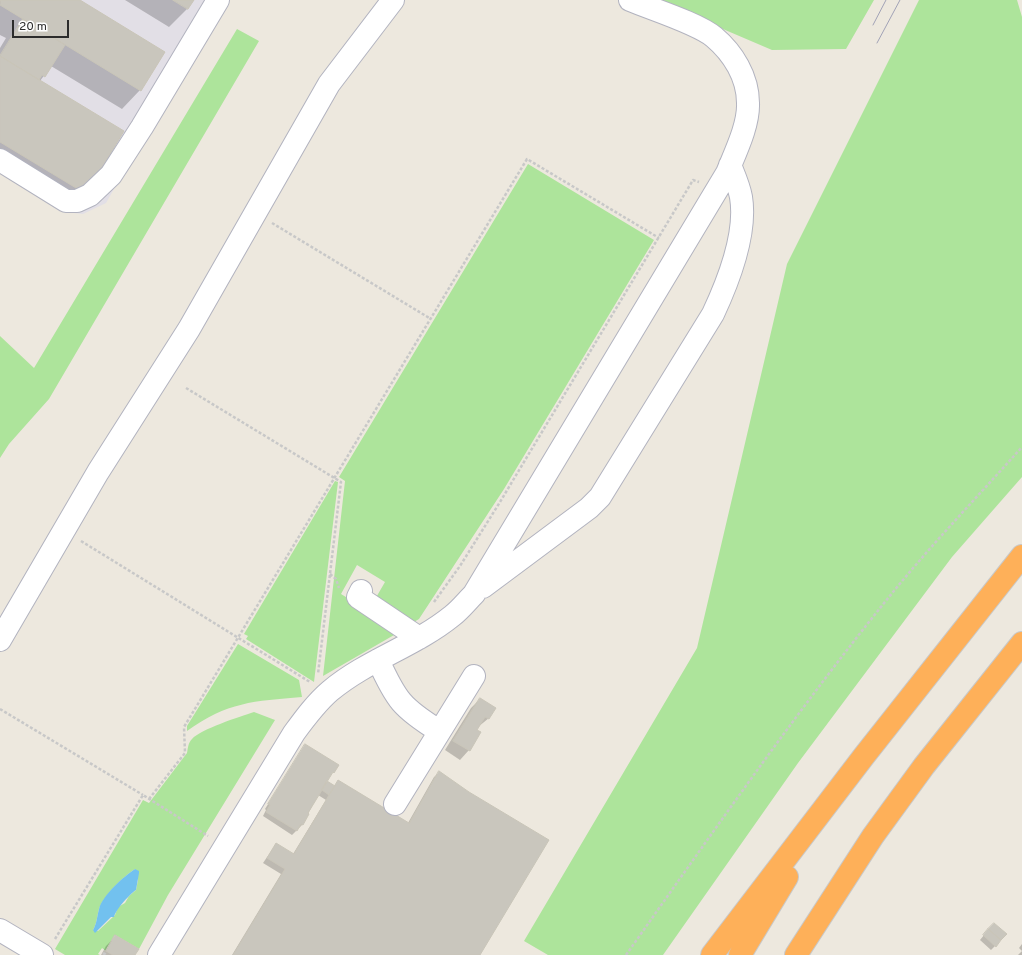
<!DOCTYPE html>
<style>
body{margin:0}
#map{position:relative;width:1022px;height:955px;overflow:hidden;background:#ede8de;font-family:Overpass,sans-serif}
canvas{display:block}
.scale{position:absolute;left:12px;top:20px;width:57px;height:18px;box-sizing:border-box;border:2px solid #2c2c2c;border-top:0;padding-left:5px;font-size:12px;line-height:14px;white-space:nowrap;color:#2c2c2c;-webkit-text-stroke:3px #fff;paint-order:stroke}
</style>
<div id="map">
<canvas width="1022" height="955"></canvas>
<div class="scale">20 m</div>
</div>
<script>
const context = document.querySelector('canvas').getContext('2d');
context.lineJoin = 'round';
function paint(path, color) {
  context.fillStyle = color;
  context.fill(path, 'evenodd');
}
function trace(path, color, width, dash) {
  context.strokeStyle = color;
  context.lineWidth = width;
  context.lineCap = dash ? 'butt' : 'round';
  context.setLineDash(dash || []);
  context.stroke(path);
}
paint(new Path2D(`
 M 0,0 L 221,0 L 106,203 L 83,214 L 65,212 L 0,173 Z`), '#e2dfe6');
paint(new Path2D(`
 M 655,0 L 874,0 L 846,49 L 772,50 Z
 M 919,0 L 1017,0 L 1022,17 L 1022,477 L 952,557 L 798,763 L 663,955 L 548,955 L 524,941 L 697,648 L 787,264 Z
 M 237,29 L 259,41 L 49,399 L 9,444 L 0,458 L 0,336 L 34,368 Z
 M 528,164 L 654,240 L 504,489 L 419,619 L 409,625 L 374,601 L 385,582 L 357,565 L 341,594 L 401,631 L 323,676 L 345,481 L 339,477 Z
 M 335,481 L 338,482 L 314,682 L 246,639 L 248,636 L 244,634 Z
 M 238,644 L 299,680 L 302,697 C 254,701 227,702 187,731 L 187,726 Z
 M 254,712 L 275,720 L 168,895 L 139,949 L 115,935 L 106,951 L 102,948 L 98,954 L 100,955 L 65,955 L 55,949 L 143,800 L 149,803 L 187,753 C 188,748 188,743 192,739 C 201,729 239,717 254,712 ZM 135,869 L 138,880 L 136,890 L 129,896 L 125,903 L 118,907 L 115,915 L 98,931 L 93,930 C 97,923 97,916 99,909 C 103,896 124,876 135,869 Z`), '#ade49b');
paint(new Path2D(`
 M 135,869 L 139,871 L 139,873 L 136,890 C 130,894 116,909 114,917 L 111,917 L 95,933 L 93,930 C 97,923 97,916 99,909 C 102,896 124,876 135,869 Z`), '#72c1ef');
paint(new Path2D(`
 M 0,0 L 78,0 L 140,90 L 122,109 L 51,66 L 40,81 L 85,194 L 67,212 L 0,172 L 0,48 L 6,38 L 0,35 Z
 M 125,0 L 192,0 L 187,9 L 169,27 Z
 M 480,699 L 489,718 L 478,727 L 476,730 L 480,733 L 469,750 L 460,760 L 445,750 L 471,708 Z
 M 305,745 L 325,782 L 334,786 L 339,781 L 408,823 L 434,777 L 439,773 L 479,955 L 232,955 L 281,874 L 263,863 L 276,844 L 293,854 L 326,800 L 318,795 L 302,825 L 292,835 L 263,816 L 266,810 L 265,809 Z
 M 989,929 L 995,946 L 991,950 L 980,940 Z
 M 115,937 L 134,955 L 101,955 L 106,946 Z
 M 1022,944 L 1022,955 L 1018,955 L 1022,951 L 1019,948 Z`), '#0003');
const building = new Path2D(`
 M 1,0 L 80,0 L 165,52 L 141,91 L 0,5 Z
 M 173,0 L 194,0 L 188,9 Z
 M 23,19 L 65,45 L 45,77 L 42,75 L 39,80 L 0,56 Z
 M 0,56 L 124,131 L 86,194 L 0,142 Z
 M 480,698 L 496,708 L 489,719 L 485,717 L 477,730 L 481,732 L 470,751 L 453,741 Z
 M 305,744 L 339,765 L 334,773 L 333,772 L 308,813 L 309,814 L 303,825 L 301,824 L 297,831 L 266,812 L 270,805 L 268,804 Z
 M 439,771 L 469,792 L 549,840 L 480,955 L 233,955 L 285,869 L 267,858 L 276,843 L 294,854 L 338,780 L 409,823 Z
 M 327,781 L 335,786 L 329,795 L 322,790 Z
 M 994,923 L 1007,934 L 1001,940 L 988,929 Z
 M 988,929 L 1001,940 L 996,947 L 983,935 Z
 M 115,935 L 139,949 L 135,955 L 113,955 L 106,951 Z`);
paint(building, '#c9c6bd');
trace(building, '#c9c5b8', 1);
const minor = new Path2D(`
 M 0,160 L 66,201 L 77,201 L 90,195 L 111,175 L 142,127 L 218,0
 M 483,587 L 589,508 L 600,497 L 713,314 C 728,282 747,233 741,197 C 739,186 734,175 730,165
 M 361,591 L 358,597 L 419,638
 M 0,640 L 98,472 L 189,329 L 329,84 L 393,0
 M 378,660 C 396,700 402,708 439,731
 M 395,804 L 474,676
 M 0,930 L 42,955
 M 159,955 L 294,733 C 305,718 316,703 330,691 C 367,660 415,646 452,616 C 460,610 467,601 474,594 L 727,173 C 735,153 749,125 748,103 C 748,77 733,53 714,37 C 697,23 651,9 630,0`);
const highway = new Path2D(`
 M 712,955 L 864,756 L 1022,556
 M 740,955 L 787,877
 M 796,955 L 873,836 L 924,766 L 1022,643`);
trace(minor, '#b2b3bf', 24);
trace(highway, '#c8c8c8', 24);
trace(new Path2D(`
 M 272,223 L 431,319
 M 186,388 L 341,482 L 318,674
 M 81,541 L 310,682
 M 330,574 L 336,579 L 339,588
 M 434,602 L 460,566 L 500,502 L 693,180 L 699,182
 M 0,709 L 143,795
 M 149,799 L 185,753 L 184,727 L 527,159 L 659,238
 M 55,939 L 143,795 L 208,836
 M 103,953 L 106,955
 M 626,955 C 713,832 798,709 893,592 C 934,542 979,495 1022,447`), '#c8c8c8', 2.5, [3, 2]);
trace(minor, '#fff', 22);
trace(highway, '#feb059', 22);
trace(new Path2D(`
 M 873,25 L 886,0
 M 877,43 L 900,0`), '#a1a2b6', 1);
</script>
